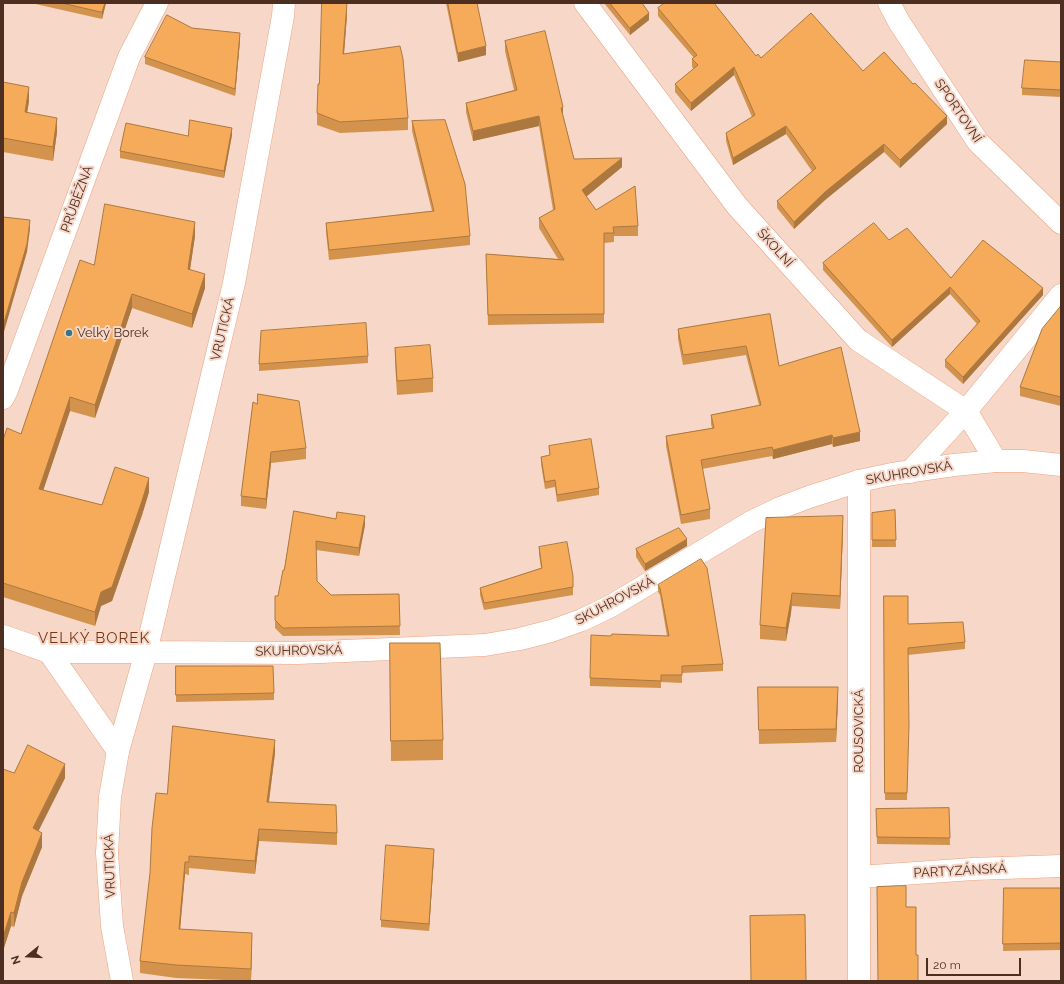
<!DOCTYPE html>
<meta charset="utf-8">
<style>
body{margin:0}
#map{position:relative;width:1064px;height:984px;overflow:hidden;background:#f6d7c8;font-family:Raleway,sans-serif}
canvas{display:block}
.frame{position:absolute;inset:0;border:4px solid #4d2f21;pointer-events:none}
.north{position:absolute;left:8px;top:936px;width:40px;height:40px;-webkit-text-stroke:3px #f6d7c8;paint-order:stroke;rotate:252deg;font-size:11px;font-weight:700;line-height:16px;text-align:center;color:#4d2f21}
.north::after{content:'';display:block;margin:auto;width:14px;height:18px;background:#4d2f21;clip-path:polygon(50% 0,100% 100%,50% 72%,0 100%)}
.scale{position:absolute;left:926px;top:958px;width:95px;height:18px;box-sizing:border-box;border:2px solid #4d2f21;border-top:0;padding-left:5px;font-size:12px;line-height:14px;white-space:nowrap;color:#4d2f21;-webkit-text-stroke:3px #f6d7c8;paint-order:stroke}
</style>
<div id="map">
<canvas width="1064" height="984"></canvas>
<div class="frame"></div>
<div class="north">N</div>
<div class="scale">20 m</div>
</div>
<script>
const context = document.querySelector('canvas').getContext('2d');
context.lineJoin = 'round';
function trace(path, color, width, dash) {
  context.strokeStyle = color;
  context.lineWidth = width;
  context.lineCap = dash ? 'butt' : 'round';
  context.setLineDash(dash || []);
  context.stroke(path);
}
function paint(path, color) {
  context.fillStyle = color;
  context.fill(path, 'evenodd');
}
function label(font, color, halo, rows, align = 'center') {
  context.font = font + ' Raleway,sans-serif';
  context.lineWidth = 4;
  context.setLineDash([]);
  context.textBaseline = 'middle';
  context.strokeStyle = halo;
  context.fillStyle = color;
  for (const [text, x, y, turn = 0] of rows) {
    context.save();
    context.translate(x, y);
    context.rotate((+turn || 0) * Math.PI / 180);
    context.textAlign = isNaN(turn) ? turn : align;
    if (halo) context.strokeText(text, 0, 0);
    context.fillText(text, 0, 0);
    context.restore();
  }
}
const minor = new Path2D(`
 M 585,3 L 737,206 L 858,340 L 966,411 L 996,461
 M 889,3 L 899,22 L 978,142 L 1061,223
 M 3,398 L 7,390 L 129,57 L 157,3
 M 910,472 L 966,411 L 1061,295
 M 3,636 L 49,652 L 146,652
 M 49,652 L 118,751
 M 859,877 L 973,869 L 1061,866
 M 859,981 L 859,481`);
const tertiary = new Path2D(`
 M 146,652 L 297,653 L 485,645 L 520,639 L 551,631 L 582,620 L 611,606 L 751,522 L 780,508 L 809,497 L 859,481 L 892,474 L 954,465 L 996,461 L 1023,461 L 1061,465
 M 122,981 L 112,926 L 107,853 L 110,797 L 118,751 L 146,652 L 234,283 L 283,16 L 284,3`);
trace(minor, '#eda380', 23);
trace(tertiary, '#eda380', 23);
trace(minor, '#fff', 22);
trace(tertiary, '#fff', 22);
paint(new Path2D(`
 M 31,3 L 106,3 L 102,19 Z
 M 444,3 L 477,3 L 486,55 L 458,62 L 446,3 L 444,4 Z
 M 604,3 L 642,3 L 649,20 L 630,35 Z
 M 658,8 L 761,58 L 863,71 L 947,124 L 900,168 L 884,152 L 825,200 L 794,229 L 777,208 L 777,201 L 812,171 L 786,134 L 733,165 L 726,141 L 726,133 L 752,117 L 734,75 L 691,111 L 675,92 L 675,84 L 694,69 L 692,67 L 692,59 L 694,58 L 658,16 Z
 M 347,15 L 344,54 L 408,118 L 408,130 L 340,133 L 317,125 L 317,113 L 319,84 Z
 M 192,28 L 240,40 L 235,96 L 145,64 L 145,57 Z
 M 505,41 L 563,115 L 574,159 L 622,167 L 586,197 L 596,210 L 638,226 L 638,236 L 614,236 L 614,242 L 604,243 L 604,323 L 488,325 L 486,254 L 558,259 L 539,228 L 539,218 L 553,210 L 539,126 L 473,141 L 466,112 L 466,103 L 514,90 L 505,51 Z
 M 1061,62 L 1061,97 L 1022,95 L 1022,88 Z
 M 3,82 L 29,101 L 27,113 L 57,132 L 53,161 L 3,152 Z
 M 412,121 L 470,236 L 470,245 L 329,260 L 326,232 L 326,223 L 432,211 L 412,131 Z
 M 232,135 L 224,178 L 120,158 L 120,151 L 188,136 Z
 M 195,236 L 190,269 L 205,288 L 192,328 L 132,308 L 95,418 L 70,411 L 43,490 L 102,505 L 149,492 L 142,515 L 112,601 L 101,606 L 95,626 L 3,597 L 3,440 L 21,434 L 94,265 Z
 M 889,240 L 951,278 L 1043,295 L 963,384 L 945,367 L 945,360 L 977,324 L 950,294 L 892,347 L 823,270 L 823,263 Z
 M 1061,306 L 1061,406 L 1020,396 L 1020,387 Z
 M 770,314 L 779,366 L 860,441 L 833,447 L 832,444 L 773,459 L 772,456 L 702,469 L 710,509 L 710,519 L 681,524 L 666,446 L 666,436 L 712,428 L 711,424 L 711,415 L 759,405 L 746,355 L 683,365 L 678,339 L 678,329 Z
 M 395,348 L 433,378 L 433,392 L 397,395 L 395,362 Z
 M 368,356 L 368,363 L 259,371 L 259,364 Z
 M 253,402 L 306,448 L 306,459 L 271,463 L 266,509 L 241,506 L 241,496 Z
 M 549,446 L 599,488 L 599,495 L 557,502 L 555,487 L 545,489 L 541,464 L 541,457 L 550,455 Z
 M 895,510 L 896,547 L 872,547 L 872,513 Z
 M 294,511 L 365,525 L 359,556 L 316,550 L 317,581 L 331,595 L 399,594 L 400,635 L 283,636 L 275,628 L 275,596 L 278,596 L 284,570 Z
 M 843,529 L 840,609 L 792,606 L 791,613 L 786,641 L 760,639 L 760,625 Z
 M 687,546 L 645,571 L 636,557 L 636,549 Z
 M 539,547 L 573,576 L 573,595 L 484,610 L 480,595 L 480,588 L 541,568 L 539,554 Z
 M 658,585 L 723,664 L 723,671 L 682,673 L 682,683 L 661,682 L 661,688 L 590,686 L 590,678 L 611,636 L 667,636 L 660,595 L 658,592 Z
 M 884,596 L 908,624 L 965,642 L 965,649 L 908,655 L 907,800 L 885,800 Z
 M 390,643 L 443,740 L 443,760 L 391,761 Z
 M 176,666 L 274,693 L 274,700 L 176,702 Z
 M 758,687 L 838,700 L 836,742 L 759,744 Z
 M 275,753 L 269,802 L 337,833 L 337,845 L 259,841 L 255,874 L 189,868 L 189,875 L 185,874 L 180,929 L 252,945 L 251,981 L 176,978 L 140,973 L 140,961 L 167,794 Z
 M 14,773 L 65,778 L 38,831 L 42,847 L 22,896 L 14,927 L 11,926 L 3,951 Z
 M 949,808 L 950,845 L 877,844 L 876,809 Z
 M 434,856 L 429,931 L 381,927 L 381,920 Z
 M 1004,888 L 1061,888 L 1061,950 L 1003,951 Z`), '#d4934d');
paint(new Path2D(`
 M 105,3 L 106,3 L 102,19 L 102,12 Z
 M 347,3 L 347,15 L 343,66 L 343,54 Z
 M 649,13 L 649,20 L 630,35 L 630,28 Z
 M 240,33 L 240,40 L 235,96 L 235,89 Z
 M 486,46 L 486,55 L 458,62 L 458,53 Z
 M 734,67 L 734,75 L 691,111 L 691,103 Z
 M 29,87 L 29,101 L 25,126 L 25,112 Z
 M 563,107 L 563,117 L 561,108 Z
 M 539,116 L 539,126 L 473,141 L 473,131 Z
 M 947,116 L 947,124 L 900,168 L 900,160 Z
 M 57,118 L 57,132 L 53,161 L 53,147 Z
 M 786,126 L 786,134 L 733,165 L 733,158 Z
 M 232,128 L 232,135 L 224,178 L 224,171 Z
 M 884,144 L 884,152 L 825,200 L 794,229 L 794,222 L 825,192 Z
 M 622,158 L 622,167 L 582,200 L 582,190 Z
 M 30,220 L 30,229 L 27,252 L 3,335 L 3,326 Z
 M 195,222 L 195,236 L 188,283 L 188,269 Z
 M 205,274 L 205,288 L 192,328 L 192,314 Z
 M 950,287 L 950,294 L 892,347 L 892,340 Z
 M 1043,288 L 1043,295 L 963,384 L 963,377 Z
 M 132,294 L 132,308 L 95,418 L 95,405 Z
 M 70,397 L 70,411 L 39,503 L 39,489 Z
 M 860,432 L 860,441 L 833,447 L 833,438 Z
 M 832,435 L 832,444 L 773,459 L 773,450 Z
 M 271,452 L 271,463 L 266,509 L 266,499 Z
 M 149,478 L 149,492 L 142,515 L 112,601 L 101,606 L 95,626 L 95,612 L 101,592 Z
 M 365,516 L 365,525 L 359,556 L 359,548 Z
 M 843,516 L 843,529 L 840,609 L 840,596 Z
 M 687,539 L 687,546 L 645,571 L 645,564 Z
 M 792,593 L 791,613 L 786,641 L 786,628 Z
 M 838,687 L 838,700 L 836,742 L 836,729 Z
 M 275,740 L 275,753 L 267,815 L 267,802 Z
 M 65,764 L 65,778 L 33,842 L 33,828 Z
 M 259,829 L 259,841 L 255,874 L 255,861 Z
 M 42,833 L 42,847 L 22,896 L 14,927 L 14,913 L 22,882 Z
 M 434,849 L 434,856 L 429,931 L 429,924 Z
 M 185,862 L 185,874 L 179,941 L 179,929 Z
 M 11,912 L 11,926 L 3,951 L 3,937 Z
 M 252,933 L 252,945 L 251,981 L 251,969 Z`), '#ac783f');
const building = new Path2D(`
 M 62,3 L 105,3 L 102,12 Z
 M 322,3 L 347,3 L 343,54 L 400,46 L 403,59 L 408,118 L 340,122 L 317,113 L 318,84 L 319,84 Z
 M 448,3 L 477,3 L 486,46 L 458,53 Z
 M 610,3 L 642,3 L 649,13 L 630,28 Z
 M 665,3 L 714,3 L 756,56 L 758,54 L 761,58 L 811,13 L 863,71 L 884,52 L 913,84 L 915,83 L 947,116 L 900,160 L 884,144 L 825,192 L 794,222 L 777,201 L 816,168 L 786,126 L 733,158 L 726,133 L 755,115 L 734,67 L 691,103 L 675,84 L 698,65 L 692,59 L 697,55 L 658,8 Z
 M 167,15 L 192,28 L 240,33 L 235,89 L 145,57 Z
 M 545,31 L 563,107 L 561,108 L 574,159 L 622,158 L 582,190 L 596,210 L 635,186 L 638,226 L 613,227 L 614,233 L 604,233 L 604,314 L 488,315 L 486,254 L 564,260 L 539,218 L 555,209 L 539,116 L 473,131 L 466,103 L 517,90 L 505,41 Z
 M 1025,60 L 1061,62 L 1061,90 L 1022,88 Z
 M 3,82 L 29,87 L 25,112 L 57,118 L 53,147 L 3,138 Z
 M 190,120 L 232,128 L 224,171 L 120,151 L 126,123 L 188,136 Z
 M 445,120 L 465,184 L 470,236 L 329,250 L 326,223 L 434,211 L 412,121 Z
 M 105,204 L 195,222 L 188,269 L 205,274 L 192,314 L 132,294 L 95,405 L 70,397 L 39,489 L 102,505 L 115,467 L 149,478 L 142,501 L 112,587 L 101,592 L 95,612 L 3,583 L 3,440 L 7,428 L 21,434 L 80,260 L 94,265 Z
 M 3,217 L 30,220 L 27,244 L 3,326 Z
 M 874,223 L 889,240 L 907,228 L 951,278 L 983,240 L 1043,288 L 963,377 L 945,360 L 980,321 L 950,287 L 892,340 L 823,263 Z
 M 1061,306 L 1061,397 L 1020,387 L 1042,329 Z
 M 770,314 L 779,366 L 841,347 L 860,432 L 833,438 L 832,435 L 773,450 L 772,447 L 701,460 L 710,509 L 681,515 L 666,436 L 714,428 L 711,415 L 761,405 L 746,346 L 683,355 L 678,329 L 683,328 Z
 M 366,323 L 368,356 L 259,364 L 261,331 Z
 M 430,345 L 433,378 L 397,381 L 395,348 Z
 M 258,394 L 299,401 L 306,448 L 271,452 L 266,499 L 241,496 L 253,402 L 257,404 Z
 M 591,439 L 599,488 L 557,495 L 555,480 L 545,482 L 541,457 L 550,455 L 549,446 Z
 M 895,510 L 896,540 L 872,540 L 872,513 Z
 M 294,511 L 336,519 L 337,512 L 365,516 L 359,548 L 316,541 L 317,581 L 331,595 L 399,594 L 400,626 L 283,628 L 275,620 L 275,596 L 278,596 L 283,570 L 284,570 Z
 M 843,516 L 840,596 L 792,593 L 791,600 L 786,628 L 760,625 L 766,518 Z
 M 679,528 L 687,539 L 645,564 L 636,549 Z
 M 567,542 L 573,576 L 573,587 L 484,603 L 480,588 L 542,568 L 539,547 Z
 M 701,559 L 707,568 L 723,664 L 682,666 L 682,675 L 661,675 L 661,681 L 590,678 L 591,635 L 611,636 L 612,634 L 669,636 L 660,588 L 658,585 Z
 M 884,596 L 908,596 L 908,624 L 963,622 L 965,642 L 908,648 L 909,725 L 907,793 L 885,793 Z
 M 390,643 L 440,643 L 443,740 L 391,741 Z
 M 176,666 L 273,666 L 274,693 L 176,695 Z
 M 758,687 L 838,687 L 836,729 L 759,730 Z
 M 173,726 L 275,740 L 267,802 L 336,805 L 337,833 L 259,829 L 255,861 L 189,856 L 189,862 L 185,862 L 179,929 L 252,933 L 251,969 L 176,965 L 140,961 L 150,873 L 152,828 L 156,793 L 167,794 Z
 M 28,745 L 65,764 L 33,828 L 42,833 L 22,882 L 14,913 L 11,912 L 3,937 L 3,769 L 14,773 Z
 M 949,808 L 950,838 L 877,837 L 876,809 Z
 M 386,845 L 434,849 L 429,924 L 381,920 Z
 M 906,886 L 906,907 L 916,907 L 916,955 L 918,955 L 918,981 L 878,981 L 877,887 Z
 M 1004,888 L 1061,888 L 1061,943 L 1003,944 Z
 M 805,915 L 806,981 L 751,981 L 750,916 Z`);
paint(building, '#f6ab5a');
trace(building, '#ac783f', 1);
for (const [x, y, r, color] of [
 [69,333,4,"#38748b"]
]) {
  const dot = new Path2D();
  dot.arc(x, y, r, 0, 2 * Math.PI);
  context.fillStyle = color;
  context.fill(dot);
  trace(dot, '#f6d7c8', 1.5);
}
label('13px', '#4d2f21', '#f6d7c8', [
 ["SPORTOVNÍ",958,111,56],
 ["PRŮBĚŽNÁ",77,199,-70],
 ["ŠKOLNÍ",775,248,48],
 ["VRUTICKÁ",223,329,-77],
 ["SKUHROVSKÁ",909,473,-10],
 ["SKUHROVSKÁ",615,601,-28],
 ["SKUHROVSKÁ",299,651,-1],
 ["ROUSOVICKÁ",859,731,-90],
 ["VRUTICKÁ",110,866,-92],
 ["PARTYZÁNSKÁ",960,871,-3]
]);
label('13px', '#4d2f21', '#f6d7c8', [
 ["Velký Borek",77,333]
], 'left');
context.letterSpacing = '1px';
label('15px', '#773714', '#f6d7c8', [
 ["VELKÝ BOREK",94,638]
]);
context.letterSpacing = '0px';
</script>
